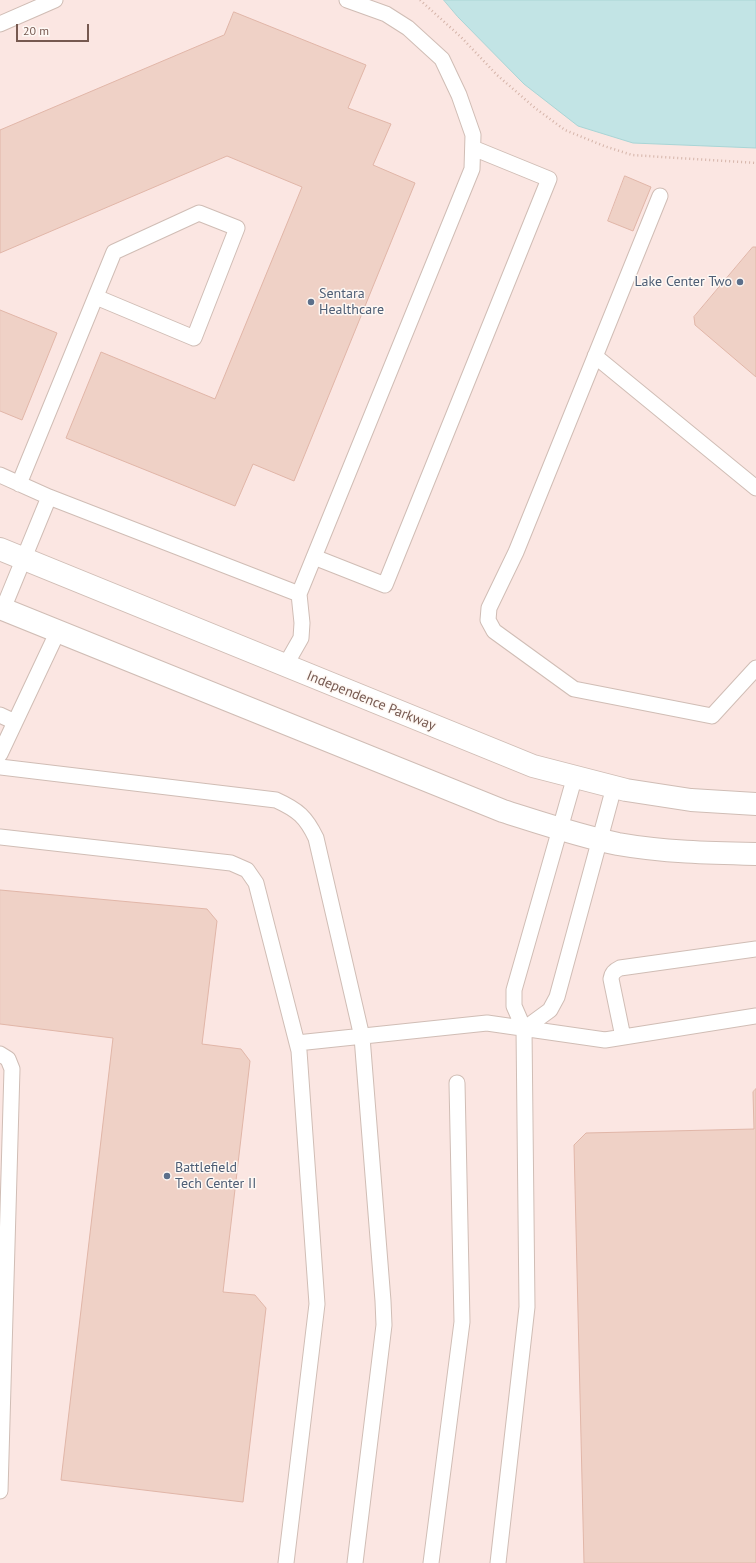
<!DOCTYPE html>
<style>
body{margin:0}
#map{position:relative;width:756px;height:1563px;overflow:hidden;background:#fcf4ed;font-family:"PT Sans",sans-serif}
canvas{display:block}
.scale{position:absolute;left:16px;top:24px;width:73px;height:18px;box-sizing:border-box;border:2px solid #765950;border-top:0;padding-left:5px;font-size:12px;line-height:14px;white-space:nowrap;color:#765950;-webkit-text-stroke:3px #fef8f4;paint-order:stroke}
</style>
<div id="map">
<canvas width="756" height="1563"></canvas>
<div class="scale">20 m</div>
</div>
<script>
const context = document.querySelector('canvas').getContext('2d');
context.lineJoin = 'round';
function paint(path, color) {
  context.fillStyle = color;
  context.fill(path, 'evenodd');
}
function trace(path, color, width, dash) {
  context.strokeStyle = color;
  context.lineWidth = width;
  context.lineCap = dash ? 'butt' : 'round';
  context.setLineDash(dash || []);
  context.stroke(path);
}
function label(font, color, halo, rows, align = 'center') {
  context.font = font + ' "PT Sans",sans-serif';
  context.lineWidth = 3;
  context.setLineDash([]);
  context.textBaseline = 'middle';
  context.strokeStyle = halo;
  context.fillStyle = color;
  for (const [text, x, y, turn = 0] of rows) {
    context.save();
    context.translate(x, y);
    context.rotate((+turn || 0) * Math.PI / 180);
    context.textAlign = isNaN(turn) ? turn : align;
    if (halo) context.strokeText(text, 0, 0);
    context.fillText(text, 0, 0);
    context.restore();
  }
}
paint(new Path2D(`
 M 0,0 L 756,0 L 756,1563 L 0,1563 Z`), '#fbe6e2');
const water = new Path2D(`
 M 444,0 L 756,0 L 756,148 L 633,143 L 578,126 L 524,84 L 458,17 Z`);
paint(water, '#c2e4e5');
trace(water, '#a9d5d6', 1);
const building = new Path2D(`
 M 234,12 L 366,65 L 348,108 L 391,124 L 373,165 L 415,183 L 294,481 L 253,464 L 235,506 L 66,438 L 101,352 L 215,399 L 302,187 L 227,156 L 0,253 L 0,130 L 224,35 Z
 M 625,176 L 651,187 L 633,231 L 608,221 Z
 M 753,247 L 756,247 L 756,377 L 695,325 L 694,317 Z
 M 0,310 L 57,333 L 22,420 L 0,411 Z
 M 0,890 L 207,909 L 217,921 L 202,1044 L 241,1049 L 250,1061 L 223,1292 L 255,1295 L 266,1308 L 243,1502 L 61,1480 L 113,1038 L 0,1024 Z
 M 756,1089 L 756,1563 L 584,1563 L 574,1145 L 586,1133 L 754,1129 L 753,1092 Z`);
paint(building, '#efd1c6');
trace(building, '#e1b6a8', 1);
const lane = new Path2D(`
 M 0,24 L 55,0
 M 660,196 L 516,552 L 489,608 L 488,620 L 494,631 L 574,689 L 712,716 L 756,668
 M 595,356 L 756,488
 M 0,475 L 49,497 L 299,594 L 472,169 L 473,135 L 459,95 L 442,59 L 408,28 L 386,14 L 347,0
 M 19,484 L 114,252 L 199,213 L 237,228 L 194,338 L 96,297
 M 314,557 L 385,585 L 549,179 L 473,148
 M 3,609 L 49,497
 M 285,666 L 301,638 L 302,623 L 299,594
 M 0,715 L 15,722
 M 0,754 L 58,631
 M 0,767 L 276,800 C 298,810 306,817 316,838 L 362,1037 L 383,1301 L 384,1325 L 355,1563
 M 575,776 L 514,990 L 514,1006 L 524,1029 L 550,1010 L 557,997 L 614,787
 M 0,837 L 231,863 L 247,870 L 256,883 L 299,1051 L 317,1304 L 286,1563
 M 623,1037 L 611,979 C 612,973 614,971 620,968 L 756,949
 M 297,1043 L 487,1023 L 605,1040 L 756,1016
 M 0,1054 L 8,1059 L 12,1069 L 0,1491
 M 431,1563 L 462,1322 L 457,1083
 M 498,1563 L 527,1307 L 524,1029`);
const street = new Path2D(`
 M 0,549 L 533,766 L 626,790 L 691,800 L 756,804
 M 0,608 L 503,811 C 541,823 579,836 618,844 C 663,852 710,853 756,854`);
trace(lane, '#d0bdb5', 17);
trace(street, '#d0bdb5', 24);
trace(new Path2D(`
 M 420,0 L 461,37 L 497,75 L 535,108 L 565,130 L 604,146 L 632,155 L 756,163`), '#d5b4a9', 2.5, [1, 3]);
trace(lane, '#fff', 15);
trace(street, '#fff', 22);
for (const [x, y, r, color] of [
 [740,282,4,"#5c6f8a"],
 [311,302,4,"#5c6f8a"],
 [167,1176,4,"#5c6f8a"]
]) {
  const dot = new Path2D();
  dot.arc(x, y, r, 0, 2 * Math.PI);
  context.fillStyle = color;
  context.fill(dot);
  trace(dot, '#fef8f4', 1.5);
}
label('14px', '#4e5e75', '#fef8f4', [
 ["Lake Center Two",732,282,"right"],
 ["Sentara",319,294],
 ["Healthcare",319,310],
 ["Battlefield",175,1168],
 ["Tech Center II",175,1184]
], 'left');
label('14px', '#765950', '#fef8f4', [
 ["Independence Parkway",371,701,22]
]);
</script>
